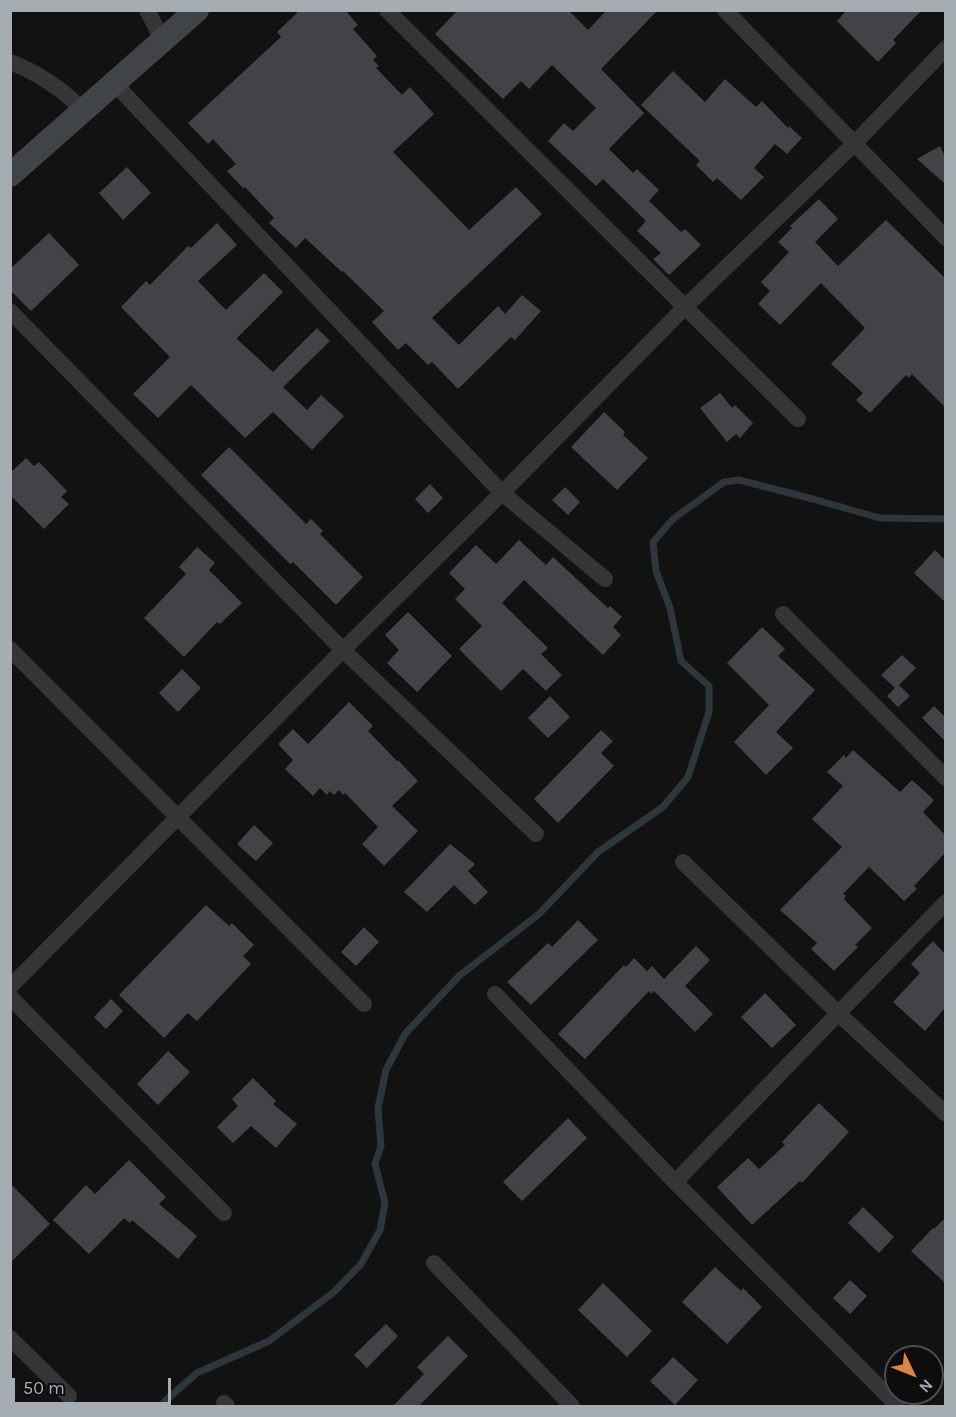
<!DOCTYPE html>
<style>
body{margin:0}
#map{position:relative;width:956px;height:1417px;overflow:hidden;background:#121213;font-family:Karla,sans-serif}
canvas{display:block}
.frame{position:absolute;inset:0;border:12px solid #a5acb2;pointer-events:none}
.north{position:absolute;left:884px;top:1345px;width:60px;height:60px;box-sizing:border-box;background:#0d0d0e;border:2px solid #4a4d50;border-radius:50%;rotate:133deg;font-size:16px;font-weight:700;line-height:24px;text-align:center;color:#a5acb2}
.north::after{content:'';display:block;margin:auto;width:21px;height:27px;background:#dc8640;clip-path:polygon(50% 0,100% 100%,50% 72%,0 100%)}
.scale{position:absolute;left:12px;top:1378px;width:159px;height:27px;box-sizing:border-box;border:3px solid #a5acb2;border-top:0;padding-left:8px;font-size:18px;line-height:21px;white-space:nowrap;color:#a5acb2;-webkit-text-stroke:4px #0d0d0e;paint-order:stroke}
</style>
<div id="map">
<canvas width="956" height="1417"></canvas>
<div class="frame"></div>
<div class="north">N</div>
<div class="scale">50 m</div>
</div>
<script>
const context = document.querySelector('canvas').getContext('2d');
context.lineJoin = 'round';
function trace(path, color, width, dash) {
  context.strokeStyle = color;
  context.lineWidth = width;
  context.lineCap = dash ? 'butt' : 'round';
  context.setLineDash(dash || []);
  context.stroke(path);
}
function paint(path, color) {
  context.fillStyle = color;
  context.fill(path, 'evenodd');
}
trace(new Path2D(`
 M 161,1406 L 166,1400 L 197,1373 L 269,1341 L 334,1292 L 361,1264 L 380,1230 L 385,1203 L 375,1164 L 381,1146 L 378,1108 L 386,1070 L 405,1034 L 459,976 L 539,914 L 598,852 L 663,807 L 688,777 L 709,712 L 709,686 L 681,661 L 670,608 L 656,571 L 653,542 L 673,519 L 724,482 L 739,480 L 813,499 L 880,518 L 946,519`), '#2d363a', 7);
paint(new Path2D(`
 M 300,10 L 345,10 L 358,25 L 353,29 L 377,56 L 373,60 L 379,66 L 376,68 L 402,95 L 410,87 L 434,114 L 393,152 L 469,230 L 516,187 L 542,214 L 432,318 L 459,345 L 498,306 L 505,314 L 522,295 L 541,311 L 515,340 L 511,337 L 458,389 L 432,362 L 428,365 L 406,343 L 398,350 L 372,322 L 384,311 L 343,271 L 342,272 L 305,238 L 296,248 L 269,223 L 274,218 L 245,187 L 243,188 L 227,171 L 236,164 L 213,139 L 208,144 L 188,123 L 281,37 L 277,32 Z
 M 458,10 L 568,10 L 588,30 L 607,10 L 658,10 L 601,69 L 644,113 L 609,149 L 633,173 L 637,169 L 659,190 L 649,201 L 681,232 L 685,229 L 701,245 L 669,275 L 653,259 L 661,253 L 637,231 L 646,221 L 603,179 L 596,186 L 548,141 L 564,123 L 573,131 L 596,108 L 552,65 L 529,89 L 521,81 L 503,99 L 435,34 Z
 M 847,10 L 922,10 L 893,40 L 896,43 L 878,62 L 837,21 Z
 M 673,71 L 705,102 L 725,79 L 756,107 L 762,101 L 788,128 L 789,126 L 802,138 L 787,154 L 775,144 L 754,168 L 764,177 L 741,200 L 717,178 L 713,182 L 696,165 L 700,161 L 641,105 Z
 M 940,146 L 945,157 L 945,184 L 917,159 Z
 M 127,167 L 151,193 L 123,220 L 99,193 Z
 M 819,199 L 838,219 L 815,242 L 838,266 L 886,220 L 945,278 L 945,407 L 912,374 L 909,378 L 906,375 L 870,413 L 856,400 L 863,393 L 831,364 L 865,328 L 821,283 L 780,325 L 758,304 L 770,291 L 761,282 L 789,252 L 778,242 L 792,228 L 790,226 Z
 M 217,223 L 237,245 L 198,281 L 226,310 L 264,273 L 283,292 L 237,338 L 237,339 L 273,372 L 317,328 L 330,341 L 283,387 L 307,410 L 321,395 L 344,416 L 312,450 L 273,412 L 245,438 L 191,385 L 158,418 L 133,394 L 170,357 L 121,307 L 146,281 L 150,285 L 188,246 L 191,248 Z
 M 49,233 L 79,265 L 31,311 L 10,290 L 10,269 Z
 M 720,393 L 732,408 L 735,405 L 753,423 L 740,438 L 736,434 L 727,442 L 700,408 Z
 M 604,412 L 625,432 L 623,435 L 648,458 L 617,490 L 571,447 Z
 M 229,447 L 306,524 L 311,519 L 323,531 L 320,534 L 363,577 L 336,605 L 293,562 L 290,564 L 201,475 Z
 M 26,458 L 34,466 L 39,462 L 67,491 L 61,497 L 69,504 L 44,529 L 10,495 L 10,473 Z
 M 430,484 L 443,498 L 428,513 L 415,499 Z
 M 565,487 L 580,502 L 568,515 L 552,500 Z
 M 519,540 L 546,565 L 553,557 L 608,608 L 610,606 L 622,617 L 613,627 L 621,635 L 603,655 L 524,580 L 502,603 L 548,648 L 541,654 L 562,675 L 546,691 L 523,669 L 501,691 L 459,649 L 482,626 L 455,599 L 465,589 L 449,573 L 476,545 L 496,564 Z
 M 197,547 L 215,563 L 209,570 L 242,603 L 220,624 L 217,622 L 184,657 L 144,618 L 186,574 L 179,567 Z
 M 935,550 L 945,560 L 945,602 L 914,573 Z
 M 408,612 L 452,656 L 417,692 L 387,663 L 399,650 L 385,635 Z
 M 762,627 L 785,649 L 778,656 L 815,690 L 776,732 L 793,748 L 766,775 L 734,742 L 769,705 L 727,663 Z
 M 902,655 L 916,668 L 899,685 L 910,696 L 898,707 L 887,696 L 895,688 L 881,675 Z
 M 182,669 L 201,688 L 178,712 L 159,693 Z
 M 550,696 L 570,717 L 548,738 L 528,718 Z
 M 349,702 L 373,726 L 368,731 L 397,761 L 398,760 L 418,781 L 392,806 L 418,831 L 384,866 L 362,844 L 378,827 L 345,793 L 343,795 L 339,790 L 334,795 L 330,791 L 327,795 L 320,788 L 313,796 L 285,769 L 293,760 L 278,744 L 293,729 L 308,744 Z
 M 934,706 L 945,717 L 945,741 L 922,718 Z
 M 601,730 L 613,741 L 601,753 L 614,766 L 558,823 L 534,799 Z
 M 853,750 L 900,792 L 912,780 L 934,800 L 923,812 L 945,835 L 945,853 L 914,886 L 917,889 L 904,901 L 869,867 L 843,894 L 846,896 L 844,899 L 872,928 L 855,945 L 858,947 L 834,971 L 811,949 L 817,943 L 780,910 L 842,847 L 812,819 L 843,786 L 827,772 L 844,755 L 846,758 Z
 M 254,825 L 273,843 L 256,861 L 237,844 Z
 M 450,844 L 475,864 L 468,871 L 488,892 L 475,905 L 454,885 L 427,912 L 404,892 Z
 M 206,905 L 229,926 L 232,923 L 254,945 L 243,956 L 251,964 L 197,1021 L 188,1013 L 164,1038 L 119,995 Z
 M 578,920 L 598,940 L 531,1005 L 507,982 L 548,943 L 552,947 Z
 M 364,927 L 379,942 L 356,966 L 341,952 Z
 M 933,941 L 945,954 L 945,1008 L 925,1031 L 893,1002 L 920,973 L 911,964 Z
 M 696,946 L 710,960 L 685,986 L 713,1014 L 695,1032 L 654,991 L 651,994 L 649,991 L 585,1059 L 558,1034 L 624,965 L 626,967 L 634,958 L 647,971 L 652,966 L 664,979 Z
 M 765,993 L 796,1025 L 772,1048 L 741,1017 Z
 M 111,999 L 123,1011 L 106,1029 L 94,1017 Z
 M 168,1051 L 190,1072 L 158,1105 L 137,1084 Z
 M 253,1078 L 276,1101 L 273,1104 L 297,1124 L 276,1148 L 251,1126 L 233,1143 L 217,1127 L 238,1106 L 232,1099 Z
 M 819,1103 L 849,1132 L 802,1183 L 800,1181 L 752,1225 L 717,1187 L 748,1158 L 759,1169 L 785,1145 L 782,1142 Z
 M 568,1118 L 587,1138 L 522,1201 L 503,1182 Z
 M 129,1160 L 166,1197 L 159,1204 L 197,1236 L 178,1259 L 132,1220 L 130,1223 L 124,1218 L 89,1254 L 53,1220 L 86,1185 L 95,1194 Z
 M 10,1183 L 50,1224 L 10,1263 Z
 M 863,1207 L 894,1237 L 879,1253 L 848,1223 Z
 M 945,1218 L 945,1283 L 911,1251 L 933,1228 L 934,1229 Z
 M 715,1267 L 741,1291 L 743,1288 L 762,1307 L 727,1344 L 682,1302 Z
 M 850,1280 L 867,1296 L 850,1314 L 833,1298 Z
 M 603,1283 L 652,1331 L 627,1357 L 578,1310 Z
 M 386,1324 L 398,1336 L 367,1368 L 354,1355 Z
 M 448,1336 L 468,1356 L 418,1407 L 392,1407 L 424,1374 L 417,1367 Z
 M 673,1357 L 698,1380 L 675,1405 L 650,1381 Z`), '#414346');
trace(new Path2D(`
 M 147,10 L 163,41
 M 387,10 L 685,307 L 798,419
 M 725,10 L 946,238
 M 10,62 C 39,73 62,89 84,111
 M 114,83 L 502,493 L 605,579
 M 10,311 L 343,650 L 536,834
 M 783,614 L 946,778
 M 10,649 L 364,1004
 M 683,862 L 838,1013 L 946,1114
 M 10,987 L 343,650 L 502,493 L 685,307 L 854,144 L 946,48
 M 495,994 L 675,1182 L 898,1406
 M 10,997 L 224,1213
 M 675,1182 L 946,902
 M 434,1263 L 572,1406
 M 10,1338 L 69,1396
 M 224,1403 L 227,1406`), '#333537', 16);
trace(new Path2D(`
 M 10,175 L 197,10`), '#414447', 24);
</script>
